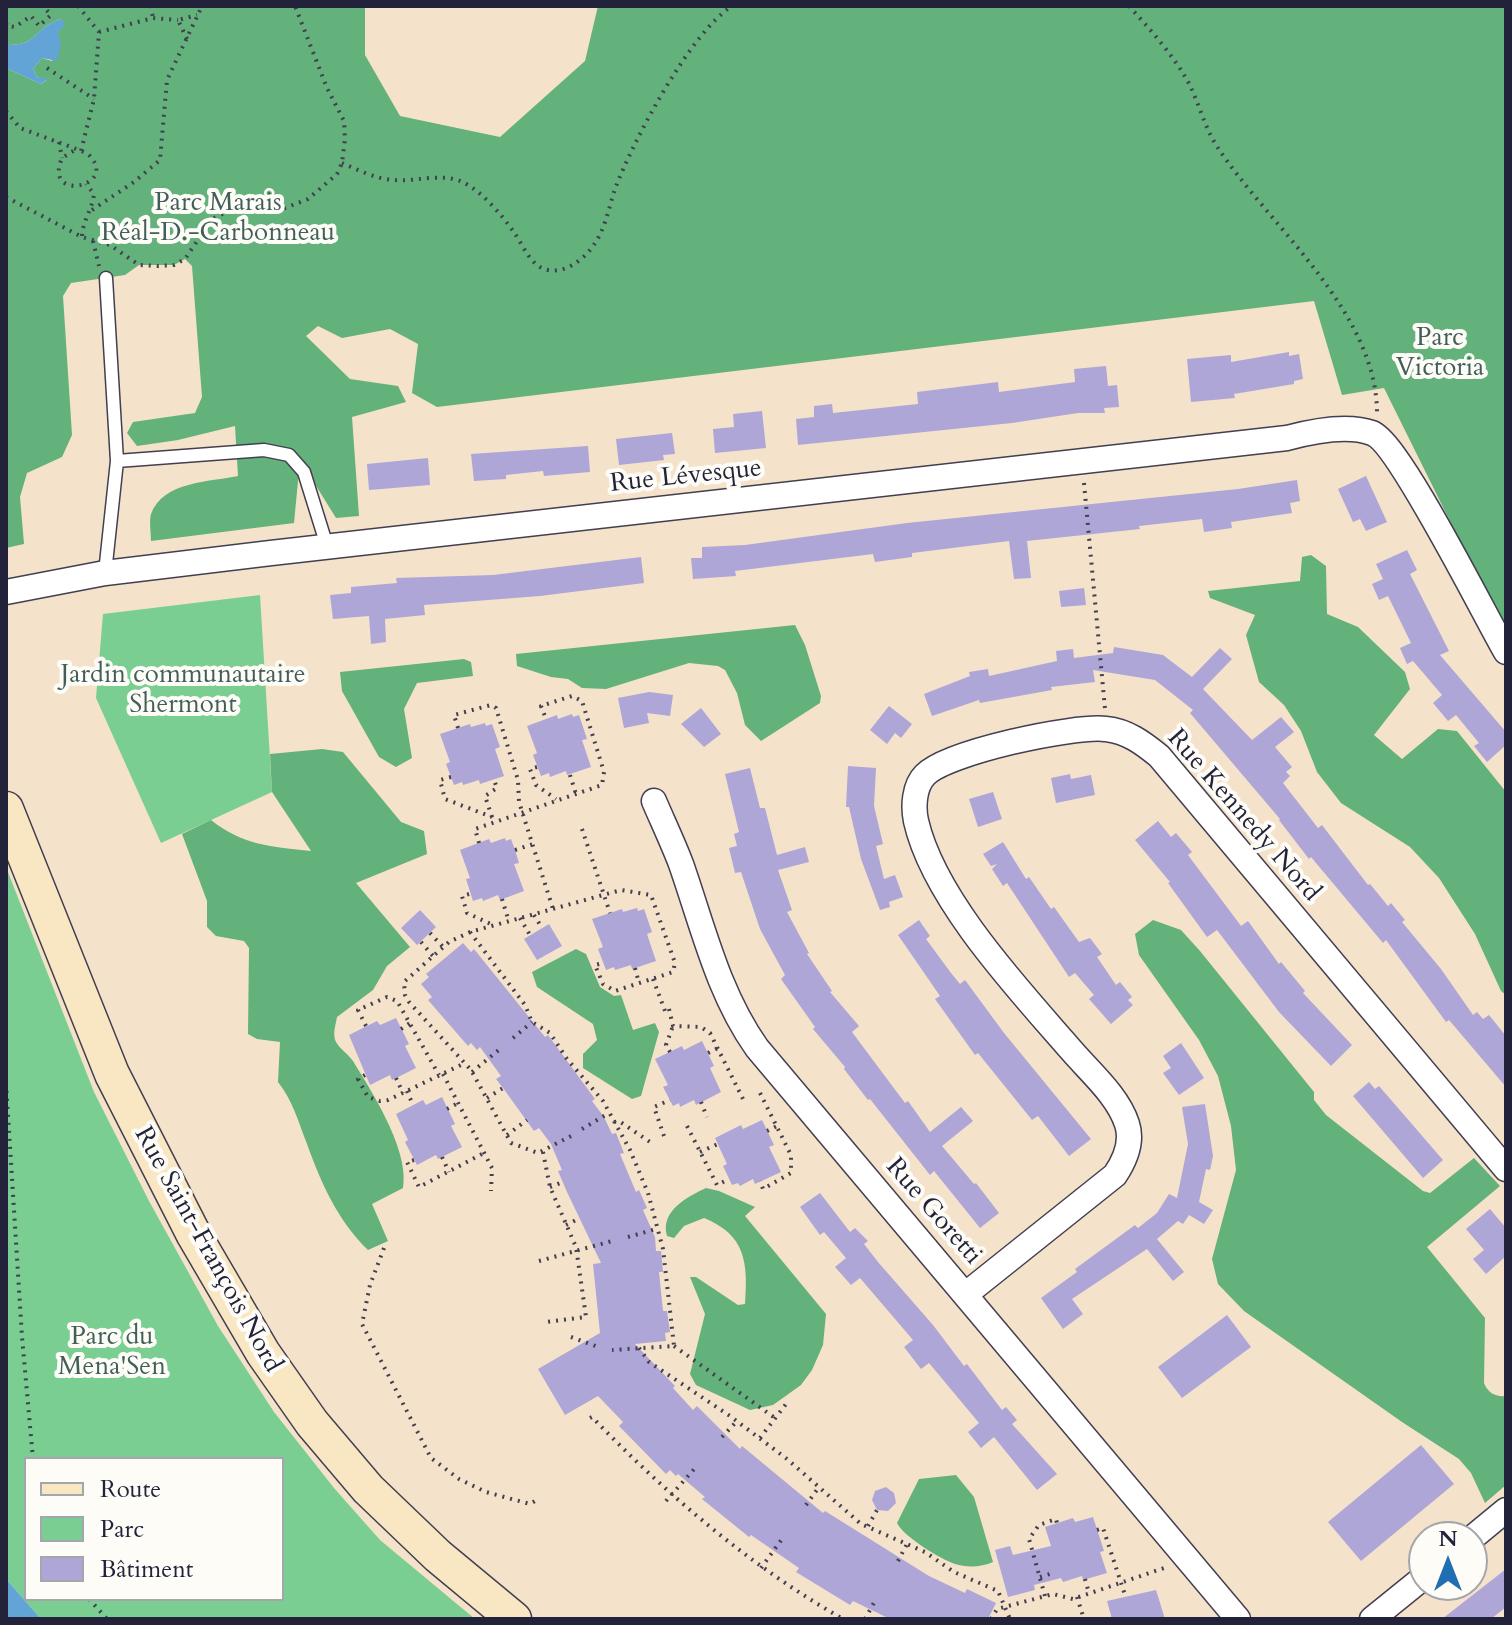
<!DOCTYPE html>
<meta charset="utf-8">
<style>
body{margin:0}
#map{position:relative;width:1512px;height:1625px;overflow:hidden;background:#f5e2ca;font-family:Cardo,serif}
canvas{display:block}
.frame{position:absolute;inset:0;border:8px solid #22223b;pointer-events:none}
.legend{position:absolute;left:24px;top:1457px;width:260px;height:144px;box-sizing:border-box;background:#fdfcf7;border:2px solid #a5a5ac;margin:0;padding:10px 14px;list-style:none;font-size:24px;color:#22223b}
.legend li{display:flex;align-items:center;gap:16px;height:40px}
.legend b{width:40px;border:2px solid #a5a5ac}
.north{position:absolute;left:1408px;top:1521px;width:80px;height:80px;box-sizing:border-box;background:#fdfcf7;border:2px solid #a5a5ac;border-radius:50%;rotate:0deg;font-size:22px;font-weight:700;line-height:32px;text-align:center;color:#22223b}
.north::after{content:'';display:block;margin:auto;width:28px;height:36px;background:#1f6fb2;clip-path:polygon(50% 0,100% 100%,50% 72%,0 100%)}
</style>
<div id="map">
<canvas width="1512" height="1625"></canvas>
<div class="frame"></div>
<ul class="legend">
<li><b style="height:10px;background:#f9e7c3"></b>Route</li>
<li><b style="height:22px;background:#7ace91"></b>Parc</li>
<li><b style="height:22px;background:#aea6d7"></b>Bâtiment</li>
</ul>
<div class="north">N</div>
</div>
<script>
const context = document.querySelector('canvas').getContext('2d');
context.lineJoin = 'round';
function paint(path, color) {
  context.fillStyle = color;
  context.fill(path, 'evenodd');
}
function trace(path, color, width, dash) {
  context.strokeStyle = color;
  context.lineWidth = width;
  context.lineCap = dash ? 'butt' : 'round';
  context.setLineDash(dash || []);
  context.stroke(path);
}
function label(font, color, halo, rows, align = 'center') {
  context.font = font + ' Cardo,serif';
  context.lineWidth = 8;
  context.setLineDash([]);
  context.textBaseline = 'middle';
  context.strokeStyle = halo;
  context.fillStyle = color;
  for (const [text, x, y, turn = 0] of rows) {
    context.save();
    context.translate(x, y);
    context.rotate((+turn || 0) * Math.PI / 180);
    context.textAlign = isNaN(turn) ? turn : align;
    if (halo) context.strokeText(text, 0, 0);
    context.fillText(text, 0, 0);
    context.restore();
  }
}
paint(new Path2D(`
 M 260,595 L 272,792 L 161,843 L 96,698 L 103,614 Z
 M 6,867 L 94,1092 L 149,1201 L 218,1326 L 274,1412 L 334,1488 L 380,1540 L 475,1619 L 41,1619 L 6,1579 ZM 26,1459 L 282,1459 L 282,1599 L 26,1599 Z`), '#7ace91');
paint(new Path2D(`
 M 6,6 L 365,6 L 365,55 L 400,116 L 500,137 L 585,61 L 598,6 L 1506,6 L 1506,628 L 1486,594 L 1384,388 L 1342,395 L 1314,301 L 437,407 L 412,393 L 418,344 L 390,329 L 342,338 L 318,326 L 306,336 L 350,379 L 398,386 L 406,402 L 352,417 L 359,516 L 336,518 L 300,460 L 294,523 L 151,541 C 151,533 149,521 151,514 C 163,481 210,482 238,476 L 235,426 L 178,440 L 137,446 L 127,433 L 133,422 L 195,413 L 202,397 L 192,266 L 185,259 L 174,265 L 139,265 L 125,275 L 71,283 L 63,296 L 72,435 L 62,457 L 27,473 L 20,497 L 24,544 L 6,548 L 6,68 L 41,84 L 47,80 L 37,77 L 33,69 L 42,58 L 52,61 L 61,19 C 33,28 39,46 6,45 Z
 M 1311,555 L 1326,566 L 1327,614 L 1358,627 L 1405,672 L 1410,689 L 1374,735 L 1402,759 L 1438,729 L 1457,731 L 1506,792 L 1506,995 L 1501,991 L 1475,934 L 1439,878 L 1410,847 L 1341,803 L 1317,772 L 1301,731 L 1284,705 L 1259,682 L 1246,635 L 1255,615 L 1210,598 L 1208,591 L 1300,581 L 1302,557 Z
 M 795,625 L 805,645 L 821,696 L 820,703 L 761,741 L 745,725 L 737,693 L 725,670 L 718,666 L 689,663 L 606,689 L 582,688 L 568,679 L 551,677 L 517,666 L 516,654 Z
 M 464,659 L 471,662 L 473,676 L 417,683 L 404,709 L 412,758 L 396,767 L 379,757 L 342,691 L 340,672 Z
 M 322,749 L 343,752 L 401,822 L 424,831 L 427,854 L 356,883 L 410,947 L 387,966 L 373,990 L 337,1017 C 336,1024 332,1034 336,1042 C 340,1049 348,1054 353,1061 C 372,1092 410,1151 403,1188 L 372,1204 L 388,1241 L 368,1250 C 338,1221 321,1183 307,1144 C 298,1121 293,1101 278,1082 L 280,1042 L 257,1039 L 248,1034 L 249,948 L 244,941 L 216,936 L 207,927 L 207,901 L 182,834 L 211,820 C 242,845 272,847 311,851 L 272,792 L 270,754 Z
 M 1153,920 L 1181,930 L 1200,951 L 1314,1092 L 1314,1100 L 1326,1115 L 1423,1191 L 1430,1193 L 1474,1158 L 1500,1186 L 1427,1247 L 1485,1318 L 1484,1383 C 1488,1393 1495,1397 1506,1396 L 1506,1485 L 1485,1503 L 1471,1473 L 1459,1459 L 1402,1422 L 1244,1311 L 1218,1284 L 1212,1259 L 1236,1170 L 1231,1126 L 1218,1076 L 1199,1040 L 1139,955 L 1135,934 Z
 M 576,949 L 586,954 L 600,987 L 614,996 L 621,995 L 633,1030 L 655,1023 L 659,1032 L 641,1096 L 632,1099 L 583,1068 L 583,1054 L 597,1040 L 593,1024 L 537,987 L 532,972 Z
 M 706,1188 L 719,1191 L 755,1207 L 745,1216 L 826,1314 L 823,1345 L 812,1370 L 801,1385 L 773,1405 L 750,1410 L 696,1385 L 690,1374 L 705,1314 L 690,1277 L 696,1277 L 738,1305 L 745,1304 C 748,1263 746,1235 704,1218 L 684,1226 L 674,1238 L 667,1236 C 660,1211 687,1197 706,1188 Z
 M 956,1475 L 974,1497 L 993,1562 C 982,1567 967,1568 955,1564 C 940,1559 903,1536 897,1523 L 919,1479 Z`), '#63b17b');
paint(new Path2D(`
 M 61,19 L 65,25 L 58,32 L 61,44 L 57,61 L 42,58 L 33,69 L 37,77 L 48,79 L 41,84 L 6,68 L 6,45 C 39,46 33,28 61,19 Z
 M 6,1579 L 41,1619 L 6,1619 Z`), '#62a4d6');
paint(new Path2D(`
 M 1289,352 L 1289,356 L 1299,354 L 1303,379 L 1294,381 L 1294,384 L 1234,394 L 1235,398 L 1191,402 L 1187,359 L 1231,355 L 1231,362 Z
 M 1106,366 L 1108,386 L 1117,385 L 1119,407 L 1104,408 L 1105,413 L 1078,413 L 1012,423 L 798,445 L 796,419 L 814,417 L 814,406 L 832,404 L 833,413 L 918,404 L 917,392 L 998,382 L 999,392 L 1075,382 L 1074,369 Z
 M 762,411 L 766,448 L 715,453 L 713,429 L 734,427 L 733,414 Z
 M 672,433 L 675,454 L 663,455 L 664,460 L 619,465 L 616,439 Z
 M 588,446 L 590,472 L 544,476 L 543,471 L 506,475 L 506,479 L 474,481 L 471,454 Z
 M 428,458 L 430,485 L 369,490 L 367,464 Z
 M 1366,476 L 1387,522 L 1366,531 L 1360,519 L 1353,522 L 1338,489 Z
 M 1297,480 L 1300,501 L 1290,503 L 1292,513 L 1231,522 L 1232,528 L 1204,532 L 1202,519 L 1139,526 L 1140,529 L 1027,541 L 1031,578 L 1014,579 L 1009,541 L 912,553 L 912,557 L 875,562 L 873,554 L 735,571 L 736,576 L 693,579 L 691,558 L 702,558 L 702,547 L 745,545 L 907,523 L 1238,489 Z
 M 1407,550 L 1417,570 L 1410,574 L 1449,651 L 1440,655 L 1506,732 L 1506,745 L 1487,762 L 1474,746 L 1479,743 L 1456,715 L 1448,721 L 1433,703 L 1442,695 L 1413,661 L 1407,664 L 1400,648 L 1411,643 L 1388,596 L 1379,600 L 1372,584 L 1383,579 L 1376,564 Z
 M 641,557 L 644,583 L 540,596 L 424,605 L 425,615 L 385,619 L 386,642 L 371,644 L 369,616 L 333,619 L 330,595 L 351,593 L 351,587 L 397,583 L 396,578 L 493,575 Z
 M 1084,588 L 1086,605 L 1061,607 L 1059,591 Z
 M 1114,647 L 1163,655 L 1192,677 L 1220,648 L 1232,659 L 1203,689 L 1252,740 L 1281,717 L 1294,732 L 1275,747 L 1292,767 L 1286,772 L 1290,776 L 1283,783 L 1318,828 L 1322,825 L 1368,885 L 1370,884 L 1388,906 L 1391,903 L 1405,920 L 1402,922 L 1441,969 L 1473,1015 L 1477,1012 L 1483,1019 L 1489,1015 L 1506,1036 L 1506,1087 L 1449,1020 L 1446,1022 L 1386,940 L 1383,943 L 1311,857 L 1309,859 L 1279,820 L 1280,819 L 1190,713 L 1193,710 L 1155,680 L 1093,670 L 1095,682 L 1051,687 L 1052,690 L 980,703 L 979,700 L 932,716 L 924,694 L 970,676 L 969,672 L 988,669 L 989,676 L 1057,661 L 1056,651 L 1073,649 L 1074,658 L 1113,653 Z
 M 649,692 L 673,695 L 670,716 L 647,713 L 649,723 L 624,728 L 618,698 Z
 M 889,706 L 912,724 L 901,738 L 895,733 L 887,744 L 870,730 Z
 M 701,708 L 721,734 L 704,747 L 681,724 Z
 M 572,714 L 573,717 L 579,715 L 587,739 L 582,740 L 591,767 L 567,775 L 566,771 L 550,777 L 549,773 L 541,776 L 533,755 L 537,753 L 527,726 L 557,715 L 558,719 Z
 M 485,723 L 486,726 L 492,724 L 500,747 L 495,749 L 504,776 L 480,784 L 479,780 L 463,785 L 462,782 L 454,785 L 446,764 L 450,762 L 440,734 L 470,724 L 471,727 Z
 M 848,766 L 876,768 L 874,806 L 883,844 L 876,846 L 884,879 L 895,875 L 903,897 L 889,902 L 890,907 L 880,910 L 861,859 L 849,807 L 846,807 Z
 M 750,768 L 760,808 L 765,808 L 777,855 L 805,847 L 809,862 L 778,870 L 792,910 L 787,912 L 809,953 L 807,954 L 832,991 L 830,992 L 859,1026 L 852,1032 L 905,1103 L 908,1101 L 930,1132 L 961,1107 L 973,1121 L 942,1146 L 974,1184 L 976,1183 L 999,1213 L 980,1228 L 934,1171 L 930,1175 L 870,1099 L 868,1100 L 844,1069 L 845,1067 L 813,1029 L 815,1027 L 781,979 L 785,975 L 760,929 L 741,872 L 735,873 L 729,848 L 737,846 L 734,834 L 739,832 L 725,774 Z
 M 1070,774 L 1071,779 L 1091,775 L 1095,795 L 1056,803 L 1051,778 Z
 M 993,792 L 1002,819 L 978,827 L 969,799 Z
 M 1158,821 L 1171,837 L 1176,833 L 1192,852 L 1188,855 L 1241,926 L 1248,921 L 1279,964 L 1281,962 L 1305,991 L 1303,993 L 1352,1045 L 1331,1066 L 1279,1012 L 1217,930 L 1207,937 L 1168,883 L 1170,882 L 1135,840 Z
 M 505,838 L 506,841 L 511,839 L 515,850 L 519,863 L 514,864 L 524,891 L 500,900 L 498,895 L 483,901 L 482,898 L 473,901 L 466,879 L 470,878 L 460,850 L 489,839 L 491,843 Z
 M 1003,842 L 1026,879 L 1029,877 L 1051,909 L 1054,907 L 1079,942 L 1090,938 L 1102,954 L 1097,957 L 1116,985 L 1120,982 L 1132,997 L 1128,1000 L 1133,1005 L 1111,1024 L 1089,999 L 1094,995 L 1075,973 L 1069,977 L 1007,883 L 1003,886 L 992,869 L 997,864 L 991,866 L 983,854 Z
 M 637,908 L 638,911 L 644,909 L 652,932 L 647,934 L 656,961 L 632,969 L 631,965 L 615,970 L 614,967 L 606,970 L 598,949 L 603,947 L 592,919 L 622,909 L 623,912 Z
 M 420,910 L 436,927 L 417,945 L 401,928 Z
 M 919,920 L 930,936 L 926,939 L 951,973 L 960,984 L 965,980 L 1004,1033 L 1091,1139 L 1069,1156 L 1038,1116 L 1032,1120 L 978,1053 L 975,1055 L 935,999 L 940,996 L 898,935 Z
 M 549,924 L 562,946 L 537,960 L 524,939 Z
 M 463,943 L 471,952 L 474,949 L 545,1037 L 548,1035 L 595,1099 L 592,1101 L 604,1117 L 612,1134 L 616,1133 L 624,1153 L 620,1154 L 636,1192 L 639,1190 L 647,1208 L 643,1210 L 655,1237 L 656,1251 L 661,1251 L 663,1272 L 659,1272 L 663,1311 L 667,1311 L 670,1332 L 665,1333 L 666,1341 L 635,1344 L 675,1386 L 673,1388 L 693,1410 L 697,1406 L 740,1449 L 742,1446 L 823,1513 L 825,1511 L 929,1576 L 965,1593 L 967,1589 L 996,1603 L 988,1619 L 890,1619 L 853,1601 L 850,1605 L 796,1572 L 799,1568 L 751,1535 L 749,1537 L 702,1499 L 705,1497 L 678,1474 L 676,1476 L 670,1470 L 666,1474 L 619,1426 L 623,1422 L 598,1396 L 565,1415 L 538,1369 L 600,1333 L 593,1264 L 601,1263 L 567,1192 L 558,1171 L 562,1170 L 551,1144 L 539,1128 L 534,1131 L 503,1088 L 496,1079 L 501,1076 L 480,1047 L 477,1050 L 471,1043 L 468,1046 L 428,1000 L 432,997 L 421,984 L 429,977 L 426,974 Z
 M 396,1018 L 409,1044 L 405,1046 L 416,1068 L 392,1080 L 390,1075 L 370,1085 L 349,1035 L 377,1021 L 380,1025 Z
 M 702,1041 L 714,1066 L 710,1068 L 721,1092 L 696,1105 L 694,1100 L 680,1107 L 679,1103 L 673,1106 L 663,1087 L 668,1085 L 655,1059 L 682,1046 L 684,1050 Z
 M 1181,1043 L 1204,1078 L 1179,1095 L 1163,1073 L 1171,1068 L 1163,1056 Z
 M 1369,1082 L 1375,1089 L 1379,1086 L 1443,1160 L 1423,1178 L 1353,1096 Z
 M 442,1097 L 455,1124 L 451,1126 L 462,1147 L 438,1159 L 436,1155 L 417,1165 L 405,1142 L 408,1140 L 396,1114 L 423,1100 L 426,1105 Z
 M 1205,1104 L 1213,1156 L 1210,1170 L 1206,1169 L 1199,1202 L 1213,1210 L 1204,1224 L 1189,1215 L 1183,1224 L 1178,1221 L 1157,1239 L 1184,1272 L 1173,1281 L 1147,1249 L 1072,1299 L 1083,1314 L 1063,1329 L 1041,1298 L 1077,1272 L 1075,1269 L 1135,1225 L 1138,1228 L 1157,1213 L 1169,1194 L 1177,1198 L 1188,1144 L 1182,1107 Z
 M 762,1120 L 774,1145 L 769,1147 L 781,1172 L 755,1184 L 753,1179 L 740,1186 L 738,1183 L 732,1185 L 723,1166 L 727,1164 L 715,1138 L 741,1125 L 743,1129 Z
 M 820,1193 L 850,1232 L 855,1228 L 868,1241 L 864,1244 L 878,1262 L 933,1325 L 964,1366 L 967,1364 L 1002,1410 L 1006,1407 L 1017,1420 L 1012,1424 L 1057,1474 L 1037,1490 L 994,1437 L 981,1448 L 968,1432 L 979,1423 L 929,1363 L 921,1369 L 904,1347 L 913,1340 L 860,1278 L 851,1285 L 835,1267 L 846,1258 L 824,1232 L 820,1235 L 800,1207 Z
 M 1490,1209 L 1506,1228 L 1506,1256 L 1486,1274 L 1473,1259 L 1484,1250 L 1466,1229 Z
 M 1227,1315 L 1251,1347 L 1182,1398 L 1158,1367 Z
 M 1421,1445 L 1454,1484 L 1361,1561 L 1328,1522 Z
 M 886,1487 L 894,1493 L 896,1503 L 888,1511 L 877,1510 L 872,1500 L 875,1491 Z
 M 1093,1517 L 1104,1551 L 1100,1552 L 1107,1573 L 1083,1580 L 1082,1576 L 1063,1582 L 1061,1578 L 1034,1585 L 1035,1590 L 1008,1597 L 995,1550 L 1010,1546 L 1013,1555 L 1051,1546 L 1045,1527 L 1073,1518 L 1075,1522 Z
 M 1506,1569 L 1506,1607 L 1491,1619 L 1442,1619 Z
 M 1156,1590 L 1165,1619 L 1112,1619 L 1107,1601 Z`), '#aea6d7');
const lane = new Path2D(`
 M 117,461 L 264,450 L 289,455 L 304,472 L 327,546
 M 105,573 L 117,461 L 106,278`);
const street = new Path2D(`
 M 6,592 L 105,573 L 271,553 L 1287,438 C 1313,431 1347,424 1372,433 C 1399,443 1485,616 1506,652
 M 654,801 C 663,822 673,843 681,864 C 703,927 718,993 757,1048 L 1238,1619
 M 966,1294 L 1115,1175 C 1125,1160 1133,1142 1127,1124 C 1118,1096 1091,1073 1072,1051 C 1020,991 934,900 916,821 C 913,807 914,786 925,775 C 947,752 1074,725 1106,729 C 1127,731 1143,743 1159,756 L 1506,1169
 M 1472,1538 L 1506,1510
 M 1372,1619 L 1424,1577`);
const secondary = new Path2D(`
 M 6,809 L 112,1074 L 194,1235 L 263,1353 L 312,1423 L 368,1489 L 438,1556 L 514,1619`);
trace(lane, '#423f50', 15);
trace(street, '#423f50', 27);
trace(secondary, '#423f50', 37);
trace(new Path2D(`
 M 78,6 L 99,32 L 94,99 L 81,151
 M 151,6 L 153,18
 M 1129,6 C 1149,28 1171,53 1186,78 C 1198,99 1203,124 1216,145 C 1268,225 1376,310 1377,412
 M 6,23 L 7,26 L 15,27 L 31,16 L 39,26 L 51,15 L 43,6
 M 99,32 L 153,18 L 178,20
 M 187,39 L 178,20 L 197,15
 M 47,68 L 94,99
 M 6,111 L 20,128 L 87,153 C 123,186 42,204 62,158 L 75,150
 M 59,142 L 62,158
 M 342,163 C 358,170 376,179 394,180 C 415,182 440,173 460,181 C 480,189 501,214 513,231 C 523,244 530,267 548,270 C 564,273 580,262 590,250 C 605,232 608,210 615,189 C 633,141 690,33 732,6
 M 6,197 L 82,237 L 110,245 L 139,265 L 158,266 L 174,265 L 185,259 L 212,219 L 227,212 L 280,210 L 308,199 L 337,174 L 342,163 L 345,139 L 344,121 L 327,88 L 295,6
 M 92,210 L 134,182 L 160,160 L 167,80 L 202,6
 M 82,236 C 83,220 92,210 94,194 L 86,184
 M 93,241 L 99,266
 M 1084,483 L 1105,709
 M 458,728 L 454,715 L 491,705 L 496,708 L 518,780 L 519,802 L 553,909
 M 537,767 L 530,769 L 536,785 L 556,799
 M 570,775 L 576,794
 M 451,777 L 440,780 L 445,799 L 492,817 L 494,822
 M 492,817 L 485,796 L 497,788 L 494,780
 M 582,829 L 610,913
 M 479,843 L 475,829 L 602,785 L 604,772 L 582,701 L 572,696 L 541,706 L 546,719
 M 515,850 L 536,843
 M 469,894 L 462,896 L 467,913 L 495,926
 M 502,899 L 509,922
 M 534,915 L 542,928
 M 520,918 L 530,935
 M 470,932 L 525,1005 L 532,1022 L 550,1033 L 567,1059 L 603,1101 L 630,1150 L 648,1193 L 663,1249 L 674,1346 L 612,1350
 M 430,933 L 443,947
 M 421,942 L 433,956
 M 635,968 L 639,983
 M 653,979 L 665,1011
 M 669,1009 L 673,1026 L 701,1027 L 710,1033 L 744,1101
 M 366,1026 L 358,1010 L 387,997 L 397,1001 L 439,1075
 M 401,1029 L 410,1023
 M 513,1038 L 532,1022
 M 670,1052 L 666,1045 L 673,1026
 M 708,1053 L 718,1048
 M 472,1072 L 500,1049
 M 443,1074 L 492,1168 L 491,1191
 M 365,1075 L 358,1079 L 368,1097 L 380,1101 L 388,1100 L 465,1063
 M 396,1078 L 403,1093
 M 6,1083 L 22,1337 L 33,1459
 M 407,1091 L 413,1105
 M 760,1093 L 791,1155 L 791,1173 L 763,1189 L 760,1181
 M 487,1098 L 503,1088
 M 701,1102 L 707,1117
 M 447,1109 L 458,1103
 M 614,1122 L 619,1121 L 650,1142
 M 687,1126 L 717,1185 L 729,1179
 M 582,1129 L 609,1113
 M 767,1131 L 777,1126
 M 507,1135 L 527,1120
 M 571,1136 L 538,1153 L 511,1143 L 471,1070 L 409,1002 L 405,995 L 404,982 L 449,942 L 470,932 L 621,890 L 651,895 L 675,963 L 673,972 L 615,991 L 603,984 L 595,965 L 603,963
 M 664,1136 L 654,1107 L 670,1100
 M 543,1152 L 550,1187 L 576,1247 L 586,1317 L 547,1322
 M 700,1152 L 718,1144
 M 442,1157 L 449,1172
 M 414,1160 L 407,1162 L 419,1187 L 484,1153
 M 550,1187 L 563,1182
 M 566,1225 L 578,1219
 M 628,1237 L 656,1229
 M 384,1248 L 370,1285 L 362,1324 L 431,1458 L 459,1479 L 486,1492 L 530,1504 L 537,1500
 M 539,1261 L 612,1241
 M 571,1337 L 601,1348
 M 674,1346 L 775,1418
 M 639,1348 L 649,1362 L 730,1416 L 787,1459 L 861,1524 L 925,1552 L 954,1572 L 998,1591 L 1010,1619
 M 590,1418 L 592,1417 C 666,1494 750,1566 843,1619
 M 722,1437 L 737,1421
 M 760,1438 L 786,1404
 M 666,1501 L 696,1467
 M 806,1505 L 819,1487
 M 868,1526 L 877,1510
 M 1097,1530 L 1103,1528 L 1125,1595
 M 898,1561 L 907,1544
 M 761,1568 L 782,1539
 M 1040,1577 L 1053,1573
 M 1085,1579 L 1089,1593
 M 1045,1596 L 1029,1539 L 1039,1525 L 1056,1519 L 1057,1523
 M 1077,1597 L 1084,1619
 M 89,1599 L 107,1619
 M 865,1619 L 876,1599
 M 991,1619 L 997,1609 L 1053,1594 L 1073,1599 L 1167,1567`), '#423f50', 4, [2, 6]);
trace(lane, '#fff', 12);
trace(street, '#fff', 24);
trace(secondary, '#f9e7c3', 34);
label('26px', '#415e59', '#fdfcf7', [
 ["Parc Marais",218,204],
 ["Réal-D.-Carbonneau",218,234],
 ["Parc",1440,339],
 ["Victoria",1440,369],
 ["Jardin communautaire",183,676],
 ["Shermont",183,706],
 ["Parc du",112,1338],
 ["Mena'Sen",112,1368]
]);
label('26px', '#22223b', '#fdfcf7', [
 ["Rue Lévesque",686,477,-6],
 ["Rue Kennedy Nord",1243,816,49],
 ["Rue Goretti",933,1212,49],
 ["Rue Saint-François Nord",207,1250,61]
]);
</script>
